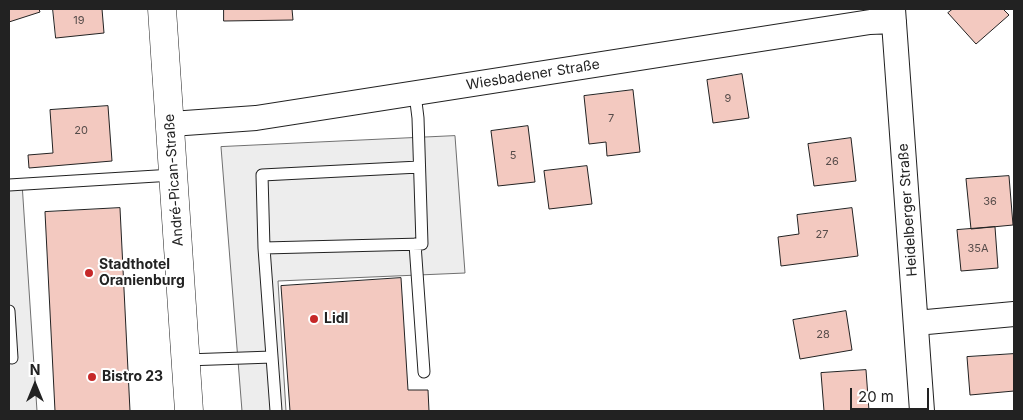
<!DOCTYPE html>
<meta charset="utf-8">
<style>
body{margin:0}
#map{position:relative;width:1023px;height:420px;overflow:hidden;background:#fff;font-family:Inter,sans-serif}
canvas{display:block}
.frame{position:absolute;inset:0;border:10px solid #222;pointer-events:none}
.north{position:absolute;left:10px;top:360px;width:50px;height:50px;-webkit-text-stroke:4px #fff;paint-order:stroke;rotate:0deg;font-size:14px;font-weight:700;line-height:20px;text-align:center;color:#222}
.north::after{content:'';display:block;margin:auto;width:18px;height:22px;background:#222;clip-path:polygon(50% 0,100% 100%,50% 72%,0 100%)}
.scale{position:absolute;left:850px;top:388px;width:79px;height:22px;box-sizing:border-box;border:2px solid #222;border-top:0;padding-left:6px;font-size:15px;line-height:18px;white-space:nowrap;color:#222;-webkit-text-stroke:4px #fff;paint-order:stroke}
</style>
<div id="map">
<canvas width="1023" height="420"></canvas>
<div class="frame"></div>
<div class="north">N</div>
<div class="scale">20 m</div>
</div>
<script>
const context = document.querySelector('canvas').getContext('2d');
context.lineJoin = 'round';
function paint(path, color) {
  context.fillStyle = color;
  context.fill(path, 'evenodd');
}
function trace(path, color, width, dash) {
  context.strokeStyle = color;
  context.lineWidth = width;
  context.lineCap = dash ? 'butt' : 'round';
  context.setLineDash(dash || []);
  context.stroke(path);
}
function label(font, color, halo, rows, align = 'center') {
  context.font = font + ' Inter,sans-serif';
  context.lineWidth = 4;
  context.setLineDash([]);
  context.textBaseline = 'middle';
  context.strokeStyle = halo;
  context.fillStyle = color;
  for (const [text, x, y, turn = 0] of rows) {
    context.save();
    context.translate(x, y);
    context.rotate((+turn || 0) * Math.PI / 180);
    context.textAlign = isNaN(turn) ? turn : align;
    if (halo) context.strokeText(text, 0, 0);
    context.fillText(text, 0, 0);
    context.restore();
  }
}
const parking = new Path2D(`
 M 455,136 L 465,273 L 278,281 L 286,411 L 242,411 L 221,147 Z
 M 22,183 L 37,411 L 9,411 L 9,185 Z`);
paint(parking, '#ededed');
trace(parking, '#6f6f6f', 1);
const building = new Path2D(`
 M 9,9 L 39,9 L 40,12 L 9,22 Z
 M 53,9 L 102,9 L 104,33 L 56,38 Z
 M 224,9 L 292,9 L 293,20 L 224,21 Z
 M 953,9 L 1003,9 L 1009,15 L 976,44 L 948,13 Z
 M 742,74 L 749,118 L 713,123 L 707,80 Z
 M 633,90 L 640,152 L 607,156 L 606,142 L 589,144 L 584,96 Z
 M 108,106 L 112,161 L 29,168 L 28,155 L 53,153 L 50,110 Z
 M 528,126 L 535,182 L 498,186 L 491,131 Z
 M 851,138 L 856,181 L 814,186 L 808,144 Z
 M 587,166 L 592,204 L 549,209 L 544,171 Z
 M 1009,176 L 1013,225 L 971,229 L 966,179 Z
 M 120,208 L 130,411 L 55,411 L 45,212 Z
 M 852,208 L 858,256 L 781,266 L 778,237 L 799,234 L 797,215 Z
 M 995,227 L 998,268 L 961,271 L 957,230 Z
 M 401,278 L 408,390 L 428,390 L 429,411 L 290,411 L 281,286 Z
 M 846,311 L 852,350 L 800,359 L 793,320 Z
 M 1014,354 L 1014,391 L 970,395 L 967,357 Z
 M 866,370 L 869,411 L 824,411 L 821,373 Z`);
paint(building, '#f3c9c0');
trace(building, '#222', 1);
const service = new Path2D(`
 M 415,94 L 418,118 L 422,244 L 264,248 L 262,175 L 419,167
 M 9,185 L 173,175
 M 415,244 L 424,372
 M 264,248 L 276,411
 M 9,311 L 12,358
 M 186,360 L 272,357`);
const minor = new Path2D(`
 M 893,9 L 922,411
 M 171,124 L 256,118 L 870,22 L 894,21
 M 916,323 L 1014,314`);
const tertiary = new Path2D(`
 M 162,9 L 189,411`);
trace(service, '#222', 13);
trace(minor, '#222', 26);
trace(tertiary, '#222', 29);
trace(service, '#fff', 11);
trace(minor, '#fff', 24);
trace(tertiary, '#fff', 28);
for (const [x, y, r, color] of [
 [89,273,5,"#c62828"],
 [314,319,5,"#c62828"],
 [92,377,5,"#c62828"]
]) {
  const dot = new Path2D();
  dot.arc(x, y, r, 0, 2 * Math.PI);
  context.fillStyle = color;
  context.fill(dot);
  trace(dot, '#fff', 2);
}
label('11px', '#564c4a', null, [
 ["19",79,21],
 ["9",728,99],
 ["7",611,119],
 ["20",81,131],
 ["5",513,156],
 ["26",832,162],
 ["36",990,202],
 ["27",822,235],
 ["35A",978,249],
 ["28",823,335]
]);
label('14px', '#222', '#fff', [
 ["Wiesbadener Straße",533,75,-9],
 ["André-Pican-Straße",174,180,-94],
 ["Heidelberger Straße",908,210,-94]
]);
label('bold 14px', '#222', '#fff', [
 ["Stadthotel",99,265],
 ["Oranienburg",99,281],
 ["Lidl",324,319],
 ["Bistro 23",102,377]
], 'left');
</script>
